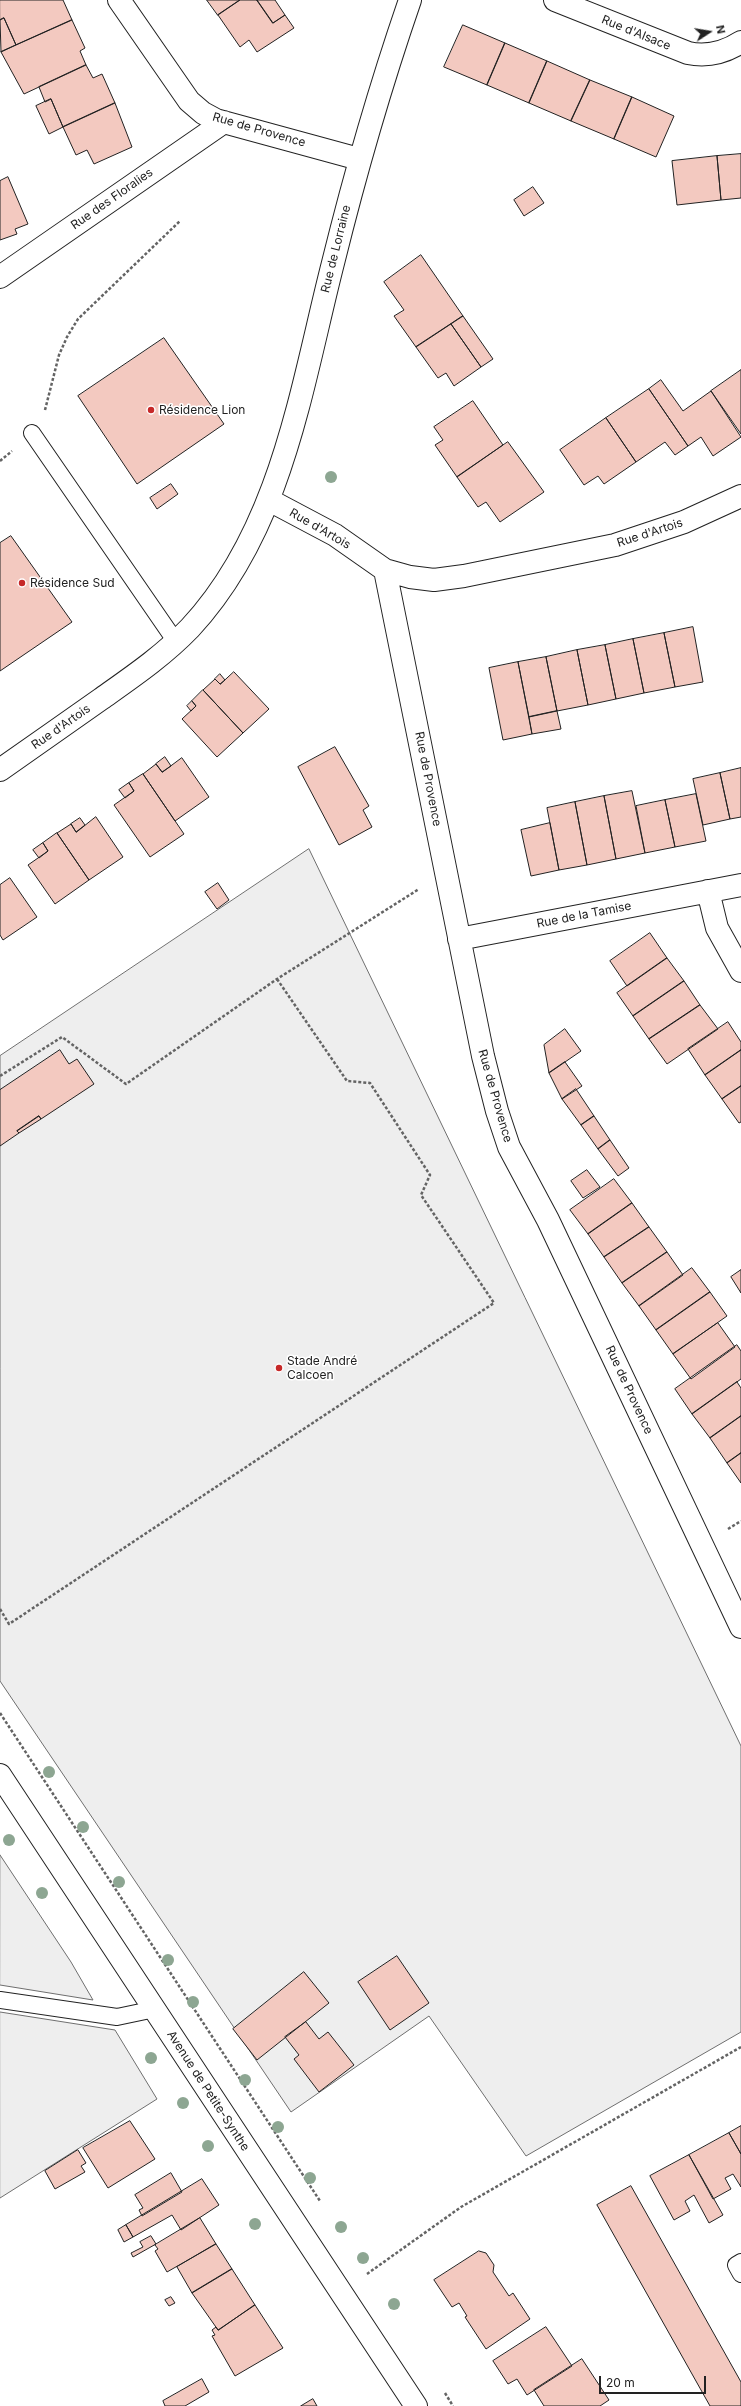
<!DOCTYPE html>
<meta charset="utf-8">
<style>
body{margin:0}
#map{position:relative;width:741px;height:2406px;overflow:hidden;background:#fff;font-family:Inter,sans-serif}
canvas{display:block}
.north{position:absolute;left:689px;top:12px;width:40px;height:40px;-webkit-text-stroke:3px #fff;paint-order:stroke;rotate:78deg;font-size:11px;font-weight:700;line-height:16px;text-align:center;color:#222}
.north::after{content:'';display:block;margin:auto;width:14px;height:18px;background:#222;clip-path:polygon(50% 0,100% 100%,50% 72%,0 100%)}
.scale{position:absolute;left:599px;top:2376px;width:107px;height:18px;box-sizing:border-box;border:2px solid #222;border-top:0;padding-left:5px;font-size:12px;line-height:14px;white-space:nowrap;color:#222;-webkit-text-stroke:3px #fff;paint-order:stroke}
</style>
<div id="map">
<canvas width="741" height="2406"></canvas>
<div class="north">N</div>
<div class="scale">20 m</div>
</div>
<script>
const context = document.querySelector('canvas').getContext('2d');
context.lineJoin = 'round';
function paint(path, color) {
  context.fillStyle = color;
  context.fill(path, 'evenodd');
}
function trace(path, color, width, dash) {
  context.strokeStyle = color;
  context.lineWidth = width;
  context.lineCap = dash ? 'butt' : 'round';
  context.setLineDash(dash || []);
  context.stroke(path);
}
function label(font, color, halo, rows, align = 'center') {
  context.font = font + ' Inter,sans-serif';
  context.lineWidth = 3;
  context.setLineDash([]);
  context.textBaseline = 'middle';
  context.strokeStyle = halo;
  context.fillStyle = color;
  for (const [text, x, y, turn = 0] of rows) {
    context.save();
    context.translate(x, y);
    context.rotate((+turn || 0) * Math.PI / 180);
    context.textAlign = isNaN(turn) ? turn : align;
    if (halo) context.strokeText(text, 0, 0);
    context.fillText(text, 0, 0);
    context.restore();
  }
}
const green = new Path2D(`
 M 309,849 L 741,1746 L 741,2032 L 526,2156 L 429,2016 L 291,2112 L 0,1681 L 0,1056 Z
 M 0,1855 L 71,1962 L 93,2000 L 0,1985 Z
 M 0,2012 L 115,2030 L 157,2099 L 0,2198 Z`);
paint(green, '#eee');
trace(green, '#6f6f6f', 1);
const building = new Path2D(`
 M 0,0 L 63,0 L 72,20 L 16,45 L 4,18 L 0,20 Z
 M 207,0 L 240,0 L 218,15 Z
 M 240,0 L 257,0 L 273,23 L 285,15 L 294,28 L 257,52 L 249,40 L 240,47 L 218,15 Z
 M 257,0 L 275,0 L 285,15 L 273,23 Z
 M 4,18 L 16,45 L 1,52 L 0,20 Z
 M 72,20 L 85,48 L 80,51 L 86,65 L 24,94 L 1,52 Z
 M 463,25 L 505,43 L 487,85 L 444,67 Z
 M 505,43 L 547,61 L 529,103 L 487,85 Z
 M 547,61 L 590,80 L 571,121 L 529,103 Z
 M 86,65 L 93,78 L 102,74 L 115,103 L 63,127 L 51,99 L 45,102 L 39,87 Z
 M 590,80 L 632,97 L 614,139 L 571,121 Z
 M 632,97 L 674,116 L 656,157 L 614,139 Z
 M 51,99 L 63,127 L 49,134 L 36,106 Z
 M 115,103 L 132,147 L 94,164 L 87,150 L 76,155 L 63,127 Z
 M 741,154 L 741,198 L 721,200 L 717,156 Z
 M 717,156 L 721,200 L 677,205 L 672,161 Z
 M 8,177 L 28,224 L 15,229 L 17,234 L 0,240 L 0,181 Z
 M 533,187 L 544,203 L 524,216 L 514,200 Z
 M 421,255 L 463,316 L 416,347 L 394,316 L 404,310 L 384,282 Z
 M 463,316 L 493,359 L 481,367 L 451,324 Z
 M 451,324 L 481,367 L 454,386 L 446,373 L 438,378 L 416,347 Z
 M 164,338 L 224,424 L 137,484 L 78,396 Z
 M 741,370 L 741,434 L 711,391 Z
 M 661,380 L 683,411 L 711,391 L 741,437 L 713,456 L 701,437 L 688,446 L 649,389 Z
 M 649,389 L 688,446 L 675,455 L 665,442 L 636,462 L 606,418 Z
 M 473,401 L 503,445 L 457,477 L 435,445 L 443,440 L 434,427 Z
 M 606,418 L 636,462 L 604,484 L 598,476 L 584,485 L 560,450 Z
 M 508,442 L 544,492 L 500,522 L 486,502 L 478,507 L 457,477 Z
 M 171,484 L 178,494 L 157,509 L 150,498 Z
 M 11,536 L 72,622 L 0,671 L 0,543 Z
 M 693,627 L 703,682 L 675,687 L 664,633 Z
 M 664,633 L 675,687 L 644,693 L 633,639 Z
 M 633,639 L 644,693 L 616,699 L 605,645 Z
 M 605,645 L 616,699 L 588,705 L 577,650 Z
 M 577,650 L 588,705 L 557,711 L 546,657 Z
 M 546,657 L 557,711 L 529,717 L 518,662 Z
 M 518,662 L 532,734 L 503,740 L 489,668 Z
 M 234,672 L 269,709 L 243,733 L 203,690 L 215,679 L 220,684 Z
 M 220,674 L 225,680 L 220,684 L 215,679 Z
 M 203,690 L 243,733 L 217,757 L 182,719 L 196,706 L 192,701 Z
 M 192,701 L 196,706 L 191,711 L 187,706 Z
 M 557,711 L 561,729 L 532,734 L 529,717 Z
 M 335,747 L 369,806 L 363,810 L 372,827 L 339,845 L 298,767 Z
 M 165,757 L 171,766 L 162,772 L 156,764 Z
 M 182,758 L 209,797 L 175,821 L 143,774 L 156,764 L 162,772 Z
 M 741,768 L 741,817 L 730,819 L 720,773 Z
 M 720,773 L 730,819 L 703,825 L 693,779 Z
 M 143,774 L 184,834 L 150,857 L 114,805 L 134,791 L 129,783 Z
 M 129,783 L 134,791 L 125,798 L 119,790 Z
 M 632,791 L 645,853 L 616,859 L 604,796 Z
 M 696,794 L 706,841 L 675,847 L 665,800 Z
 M 604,796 L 616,859 L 587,865 L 575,802 Z
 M 665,800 L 675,847 L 645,853 L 636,806 Z
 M 575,802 L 587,865 L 559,870 L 547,808 Z
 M 96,817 L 123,857 L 89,880 L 57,833 L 71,824 L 76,832 Z
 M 80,818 L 85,825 L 76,832 L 71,824 Z
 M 550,823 L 559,870 L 531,876 L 521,830 Z
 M 57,833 L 89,880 L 55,904 L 28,865 L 48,851 L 43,843 Z
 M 43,843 L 48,851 L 39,858 L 33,850 Z
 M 10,878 L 37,917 L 3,940 L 0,935 L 0,885 Z
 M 218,883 L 229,900 L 217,909 L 205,892 Z
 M 650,933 L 667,958 L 627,986 L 610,961 Z
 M 667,958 L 684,981 L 633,1016 L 617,993 Z
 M 684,981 L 700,1005 L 649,1039 L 633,1016 Z
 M 700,1005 L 718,1029 L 667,1064 L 649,1039 Z
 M 728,1022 L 741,1042 L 741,1050 L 705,1075 L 688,1049 Z
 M 565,1029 L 581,1051 L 549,1073 L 544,1045 Z
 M 60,1050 L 69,1064 L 77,1059 L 94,1084 L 41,1119 L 39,1116 L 17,1131 L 19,1133 L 0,1146 L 0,1090 Z
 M 741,1050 L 741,1086 L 722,1099 L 705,1075 Z
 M 565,1062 L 582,1086 L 562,1099 L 549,1073 Z
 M 741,1086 L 741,1122 L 739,1123 L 722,1099 Z
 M 576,1089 L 594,1116 L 581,1125 L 562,1099 Z
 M 39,1116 L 41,1119 L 19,1133 L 17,1131 Z
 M 594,1116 L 610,1140 L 598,1149 L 581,1125 Z
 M 610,1140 L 629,1168 L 618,1176 L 598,1149 Z
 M 587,1170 L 600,1187 L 583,1198 L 571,1181 Z
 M 614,1179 L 632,1203 L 588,1234 L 570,1210 Z
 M 632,1203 L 649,1227 L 604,1257 L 588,1234 Z
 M 649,1227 L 667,1252 L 622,1283 L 604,1257 Z
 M 667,1252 L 683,1275 L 639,1306 L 622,1283 Z
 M 692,1268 L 710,1292 L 656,1330 L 639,1306 Z
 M 741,1270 L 741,1293 L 731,1277 Z
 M 710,1292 L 727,1316 L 673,1354 L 656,1330 Z
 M 718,1323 L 735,1347 L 691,1379 L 673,1354 Z
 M 737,1345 L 741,1351 L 741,1379 L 692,1414 L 675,1389 Z
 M 737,1382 L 741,1388 L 741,1416 L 710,1438 L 692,1414 Z
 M 741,1416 L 741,1453 L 727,1463 L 710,1438 Z
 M 741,1453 L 741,1483 L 727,1463 Z
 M 397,1956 L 429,2003 L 390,2030 L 358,1982 Z
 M 304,1972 L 329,2003 L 257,2060 L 233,2029 Z
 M 306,2022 L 319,2039 L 328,2032 L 354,2065 L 319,2092 L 294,2059 L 299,2055 L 285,2037 Z
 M 130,2121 L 155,2159 L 108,2188 L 83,2148 Z
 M 741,2126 L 741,2154 L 729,2133 Z
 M 729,2133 L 741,2154 L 741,2187 L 733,2174 L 725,2178 L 731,2189 L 713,2199 L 689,2155 Z
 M 78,2150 L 86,2163 L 81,2166 L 85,2172 L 55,2189 L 45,2171 Z
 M 689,2155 L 723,2215 L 709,2223 L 694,2195 L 685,2201 L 690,2211 L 674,2220 L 650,2176 Z
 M 171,2173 L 182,2192 L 142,2216 L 139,2210 L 143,2208 L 135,2195 Z
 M 202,2179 L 219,2205 L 181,2230 L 172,2215 L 133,2237 L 126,2225 Z
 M 631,2186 L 741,2382 L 741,2406 L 710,2406 L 597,2205 Z
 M 200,2218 L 216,2244 L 167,2272 L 155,2251 L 158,2249 L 155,2245 Z
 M 126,2225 L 133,2237 L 124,2242 L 118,2230 Z
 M 151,2236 L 156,2244 L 133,2257 L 131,2253 L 143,2247 L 140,2242 Z
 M 216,2244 L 232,2269 L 192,2293 L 177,2267 Z
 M 479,2251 L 486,2253 L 494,2265 L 493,2272 L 509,2296 L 513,2293 L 530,2319 L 486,2349 L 465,2317 L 467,2316 L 459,2303 L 452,2307 L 434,2280 Z
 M 232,2269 L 255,2305 L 218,2330 L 192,2293 Z
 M 171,2297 L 175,2303 L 169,2306 L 165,2300 Z
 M 255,2305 L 283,2348 L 235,2376 L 212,2336 L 215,2335 L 212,2330 L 216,2327 L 218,2330 Z
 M 546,2327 L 572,2366 L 527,2395 L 517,2379 L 508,2384 L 493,2361 Z
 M 582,2359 L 609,2400 L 600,2406 L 544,2406 L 534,2390 Z
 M 202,2379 L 209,2392 L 185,2406 L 165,2406 L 163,2401 Z
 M 313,2399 L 317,2406 L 301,2406 Z`);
paint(building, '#f3c9c0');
trace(building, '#222', 1);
const service = new Path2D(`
 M 32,433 L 176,642
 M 0,2000 L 117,2017 L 155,2009
 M 741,2262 L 736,2265 L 741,2274`);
const minor = new Path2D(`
 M 119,0 L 189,101 L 203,113 L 216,120 L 359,159
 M 555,0 L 688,53 C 707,57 724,53 741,42
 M 0,277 L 224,122
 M 269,500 L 335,535 L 385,570 L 410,577 L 434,580 L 464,576 L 615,545 L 684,522 L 741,496
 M 385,570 L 483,1056 L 497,1111 L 509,1147 L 548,1220 L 741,1627
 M 0,770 C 34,746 67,723 101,699 C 132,677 163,656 190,628 C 282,529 301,388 333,263 C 355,174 380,87 410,0
 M 708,891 L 717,928 L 741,971
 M 459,939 L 741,885`);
const tertiary = new Path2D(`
 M 0,1775 L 416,2406`);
trace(service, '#222', 18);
trace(minor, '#222', 24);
trace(tertiary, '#222', 24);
trace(new Path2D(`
 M 45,410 L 59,355 L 67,337 L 78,319 L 180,221
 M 0,461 L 12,451
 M 0,1076 L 62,1037 L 126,1084 L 277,979 L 419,889
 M 728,1529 L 741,1521
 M 0,1609 L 9,1624 L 494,1303 L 421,1195 L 430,1175 L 370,1083 L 347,1081 L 277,979
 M 0,1713 L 320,2201
 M 367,2274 L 461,2207 L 741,2047
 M 445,2393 L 453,2406`), '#646464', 2.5, [3, 2]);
trace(service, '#fff', 16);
trace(minor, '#fff', 22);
trace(tertiary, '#fff', 22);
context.fillStyle = '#8da692';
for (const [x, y] of [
 [331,477],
 [49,1772],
 [83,1827],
 [9,1840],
 [119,1882],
 [42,1893],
 [168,1960],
 [193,2002],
 [151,2058],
 [245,2080],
 [183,2103],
 [278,2127],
 [208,2146],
 [310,2178],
 [255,2224],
 [341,2227],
 [363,2258],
 [394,2304]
]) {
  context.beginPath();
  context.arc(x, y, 6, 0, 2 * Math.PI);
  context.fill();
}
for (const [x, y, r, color] of [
 [151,410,4,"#c62828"],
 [22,583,4,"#c62828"],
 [279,1368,4,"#c62828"]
]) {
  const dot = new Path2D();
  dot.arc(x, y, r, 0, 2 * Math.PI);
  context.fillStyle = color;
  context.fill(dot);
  trace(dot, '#fff', 1.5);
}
label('12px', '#222', '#fff', [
 ["Rue d'Alsace",636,33,22],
 ["Rue de Provence",259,130,16],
 ["Rue des Floralies",112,199,-35],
 ["Rue de Lorraine",336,249,-76],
 ["Rue d'Artois",320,529,30],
 ["Rue d'Artois",650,533,-18],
 ["Rue d'Artois",61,727,-35],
 ["Rue de Provence",428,779,79],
 ["Rue de la Tamise",584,915,-11],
 ["Rue de Provence",495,1096,74],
 ["Rue de Provence",629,1390,65],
 ["Avenue de Petite-Synthe",208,2091,57]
]);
label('12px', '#222', '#fff', [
 ["Résidence Lion",159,410],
 ["Résidence Sud",30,583],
 ["Stade André",287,1361],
 ["Calcoen",287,1375]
], 'left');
</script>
